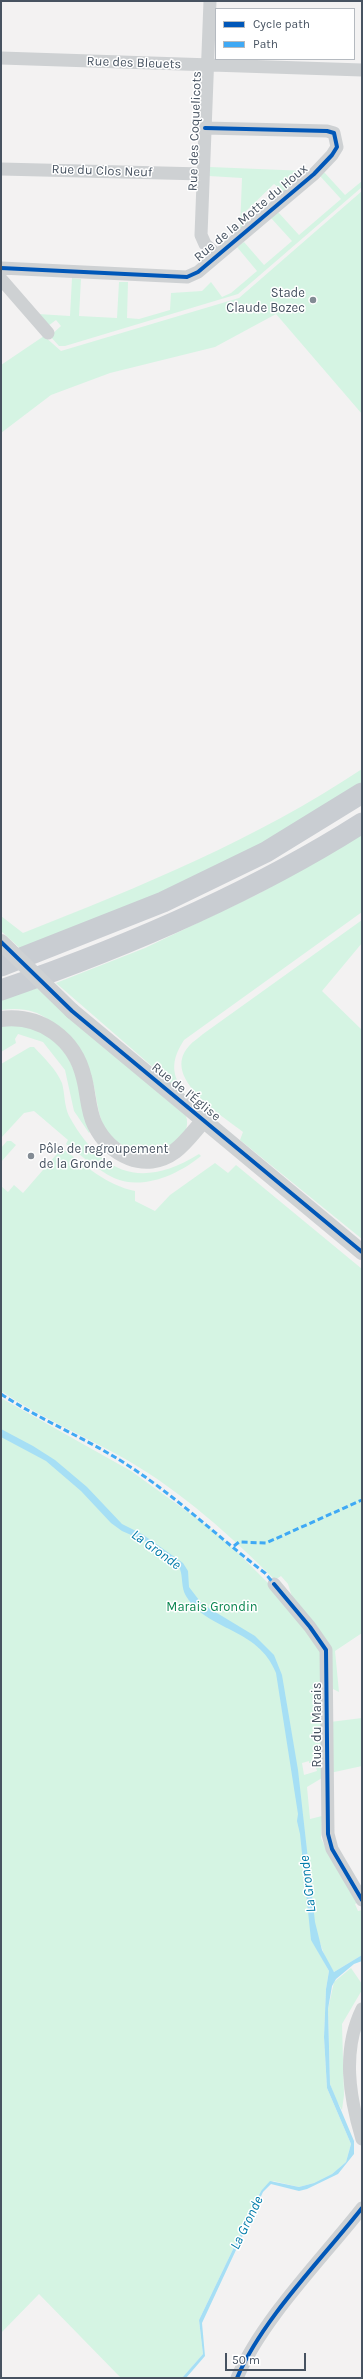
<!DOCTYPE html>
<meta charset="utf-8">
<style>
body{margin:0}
#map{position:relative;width:363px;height:2379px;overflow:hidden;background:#f3f2f2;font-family:Karla,sans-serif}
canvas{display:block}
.frame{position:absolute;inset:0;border:2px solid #475361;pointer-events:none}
.legend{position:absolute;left:215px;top:8px;width:140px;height:52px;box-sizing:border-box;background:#fff;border:1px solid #b5bac0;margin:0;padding:5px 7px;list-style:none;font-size:12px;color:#475361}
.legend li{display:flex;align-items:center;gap:8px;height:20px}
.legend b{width:20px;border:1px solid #b5bac0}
.scale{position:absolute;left:225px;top:2353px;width:81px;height:18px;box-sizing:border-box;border:2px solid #475361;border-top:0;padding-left:5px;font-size:12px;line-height:14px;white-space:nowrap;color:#475361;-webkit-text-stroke:3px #fff;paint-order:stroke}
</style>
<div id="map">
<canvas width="363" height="2379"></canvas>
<div class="frame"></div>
<ul class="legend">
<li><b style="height:5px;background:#0057b8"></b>Cycle path</li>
<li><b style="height:5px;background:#3fa9f5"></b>Path</li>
</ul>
<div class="scale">50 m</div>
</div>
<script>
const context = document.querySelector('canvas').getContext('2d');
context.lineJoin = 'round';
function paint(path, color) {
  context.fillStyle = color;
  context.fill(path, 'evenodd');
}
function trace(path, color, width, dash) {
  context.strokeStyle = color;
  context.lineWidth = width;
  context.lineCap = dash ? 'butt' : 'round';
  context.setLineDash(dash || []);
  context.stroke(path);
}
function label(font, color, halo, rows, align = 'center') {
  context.font = font + ' Karla,sans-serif';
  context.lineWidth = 3;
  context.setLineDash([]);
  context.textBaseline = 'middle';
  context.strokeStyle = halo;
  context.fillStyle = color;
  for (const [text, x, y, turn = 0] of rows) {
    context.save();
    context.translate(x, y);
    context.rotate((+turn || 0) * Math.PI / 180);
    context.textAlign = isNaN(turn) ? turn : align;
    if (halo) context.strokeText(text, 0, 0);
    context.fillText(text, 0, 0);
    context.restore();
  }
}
paint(new Path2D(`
 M 210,167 L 307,171 L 284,192 L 274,184 L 244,213 L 251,221 L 240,230 L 242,178 L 209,176 Z
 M 324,172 L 345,195 L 362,181 L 362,187 L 238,294 L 65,346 L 59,346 L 50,336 L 61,326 L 56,320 L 48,326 L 38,314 L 70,316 L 72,278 L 81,279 L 79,316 L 117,318 L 119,282 L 128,282 L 127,318 L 139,319 L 170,310 L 171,293 L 202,291 L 211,282 L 222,297 L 231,293 L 257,271 L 237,247 L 244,242 L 264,265 L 292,241 L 271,218 L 278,212 L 299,235 L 341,199 L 320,176 Z
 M 362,191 L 362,414 L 276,314 L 215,347 L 110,373 L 51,395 L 1,433 L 1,365 L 44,336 L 61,351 L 239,298 Z
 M 362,769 L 362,786 L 311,819 L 176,890 L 24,952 L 1,931 L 1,916 L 23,933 C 140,887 257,839 362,769 Z
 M 362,834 L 362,912 L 184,1040 C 175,1054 170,1068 179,1084 C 181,1087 184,1091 184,1094 L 56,983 L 145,948 L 260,893 Z
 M 362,920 L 362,943 L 322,991 L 362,1030 L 362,1239 L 240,1140 L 243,1132 C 222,1115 160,1078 189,1046 C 193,1041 199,1038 203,1034 Z
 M 37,988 L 186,1116 C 193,1137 166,1154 146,1153 C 133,1153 122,1147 113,1139 C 94,1121 99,1090 88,1068 C 85,1061 78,1054 74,1048 C 53,1020 39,1005 1,1010 L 1,1000 Z
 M 1,1022 C 10,1023 23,1023 31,1026 C 76,1044 80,1090 92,1130 L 89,1133 L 74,1111 L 65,1070 L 43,1042 L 18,1034 L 15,1039 L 16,1043 L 1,1052 Z
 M 30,1047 L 34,1047 C 44,1058 56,1069 62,1083 C 65,1094 64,1105 69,1116 C 101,1174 141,1190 199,1154 L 201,1156 C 179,1174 143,1191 114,1178 C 97,1170 81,1155 66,1144 L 68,1140 L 34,1111 L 24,1113 L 1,1138 L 1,1064 Z
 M 7,1141 L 11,1141 L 16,1145 L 1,1162 L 1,1148 Z
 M 62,1148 C 86,1166 106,1185 135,1191 L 135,1201 L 155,1211 L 170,1195 L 215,1163 L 228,1173 L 236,1165 L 362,1269 L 362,1633 L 335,1651 L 339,1692 L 333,1689 L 329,1659 L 293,1600 L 288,1584 L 281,1576 L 275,1580 C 230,1535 182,1492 127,1460 C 85,1436 41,1418 1,1391 L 1,1186 L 8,1192 L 14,1185 L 23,1193 Z
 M 1,1398 L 131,1471 L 210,1528 L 238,1553 L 271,1586 L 320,1647 L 322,1778 L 307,1787 L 310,1819 L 322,1816 L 321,1838 L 326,1849 L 359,1902 L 355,1904 L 358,1911 L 362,1910 L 362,1955 L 334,1972 L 326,1960 L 318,1937 L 312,1940 L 329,1971 L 326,1989 L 324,2037 L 327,2088 L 351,2144 L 346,2162 L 332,2174 L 314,2183 L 299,2187 L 273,2181 L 261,2191 L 199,2320 L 203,2354 L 182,2378 L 121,2378 L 39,2294 L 1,2333 ZM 309,1761 L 309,1763 L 315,1763 L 317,1771 L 304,1775 L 302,1763 Z
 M 362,1718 L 362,1766 L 330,1773 L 330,1722 Z
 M 351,1968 L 362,1984 L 362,1990 L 342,2024 L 344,2095 L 342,2110 L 336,2100 L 330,2084 L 328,2009 L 334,1982 Z`), '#d5f4e3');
paint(new Path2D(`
 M 1,1429 L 33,1446 L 55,1460 L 87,1487 L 122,1524 L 142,1534 L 183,1563 L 188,1571 L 189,1587 L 202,1604 L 255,1636 L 274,1655 L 282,1675 L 298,1770 L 315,1922 L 322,1950 L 334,1972 L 362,1955 L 362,1961 L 354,1964 L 336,1979 L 332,1986 L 328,2009 L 330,2084 L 354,2141 L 354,2154 L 338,2174 L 307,2189 L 299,2191 L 271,2184 L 263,2192 L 202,2323 L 205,2356 L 186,2378 L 182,2378 L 203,2354 L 199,2320 L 261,2191 L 270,2181 L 299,2187 L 314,2183 L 332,2174 L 346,2162 L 351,2144 L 327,2088 L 324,2037 L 326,1989 L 329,1971 L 311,1940 L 300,1834 L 297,1821 L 298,1814 L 276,1673 C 258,1627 208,1632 186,1596 C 181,1588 183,1577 180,1569 L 145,1541 L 122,1531 L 111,1523 L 81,1491 L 46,1461 L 1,1437 Z`), '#a6dff5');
trace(new Path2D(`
 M 210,1 L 201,235 L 205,244 L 217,255
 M 1,58 L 362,70
 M 1,169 L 203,174
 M 1,268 L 187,277 L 198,272 L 314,174 L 332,155 L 337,147 L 334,133 L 327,131 L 205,128
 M 1,279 L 48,333
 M 274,1584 L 310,1627 L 326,1650 L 328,1834 L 332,1849 L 362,1900
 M 362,2009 C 342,2050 349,2096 362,2139
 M 237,2378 C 262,2319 322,2259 362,2208`), '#ced1d3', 13);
trace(new Path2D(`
 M 72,1011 L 362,1252
 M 1,1019 C 41,1014 75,1039 84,1078 C 88,1092 88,1112 95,1125 C 110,1155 145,1173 175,1151 C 186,1143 195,1130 204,1120`), '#ced1d3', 16);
trace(new Path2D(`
 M 1,966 L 163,902 L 266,852 L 362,793
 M 1,990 C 126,947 250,894 362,823`), '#c9cdd2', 21);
trace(new Path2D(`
 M 1,942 L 72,1011`), '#ced1d3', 16);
trace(new Path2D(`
 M 1,1394 C 42,1421 88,1439 129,1466 C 177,1497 219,1538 265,1573 L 274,1584
 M 234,1546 L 239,1542 L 266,1543 L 362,1500`), '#3fa9f5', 3, [6, 3]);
trace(new Path2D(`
 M 1,268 L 187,277 L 198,272 L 314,174 L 332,155 L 337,147 L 334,133 L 327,131 L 205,128
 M 1,942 L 72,1011 L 362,1252
 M 274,1584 L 310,1627 L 326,1650 L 328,1834 L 332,1849 L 362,1900
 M 237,2378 C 262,2319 322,2259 362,2208`), '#0057b8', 4);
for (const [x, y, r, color] of [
 [313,300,4,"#838b94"],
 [31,1156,4,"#838b94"]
]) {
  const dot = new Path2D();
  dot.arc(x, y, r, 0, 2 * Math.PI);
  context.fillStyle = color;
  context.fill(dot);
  trace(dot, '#fff', 1.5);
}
label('13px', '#475361', '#fff', [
 ["Rue des Bleuets",134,63,2],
 ["Rue des Coquelicots",195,131,-88],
 ["Rue du Clos Neuf",102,171,2],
 ["Rue de la Motte du Houx",251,213,-40],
 ["Rue de l'Église",186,1092,39],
 ["Rue du Marais",317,1725,-90]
]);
label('13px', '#475361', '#fff', [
 ["Stade",305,293],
 ["Claude Bozec",305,308],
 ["Pôle de regroupement",39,1149,"left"],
 ["de la Gronde",39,1164,"left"]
], 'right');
label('13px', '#0d8752', '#fff', [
 ["Marais Grondin",212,1607]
]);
label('italic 14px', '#027caa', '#fff', [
 ["La Gronde",156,1550,36],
 ["La Gronde",308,1884,-97],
 ["La Gronde",247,2223,-64]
]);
</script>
